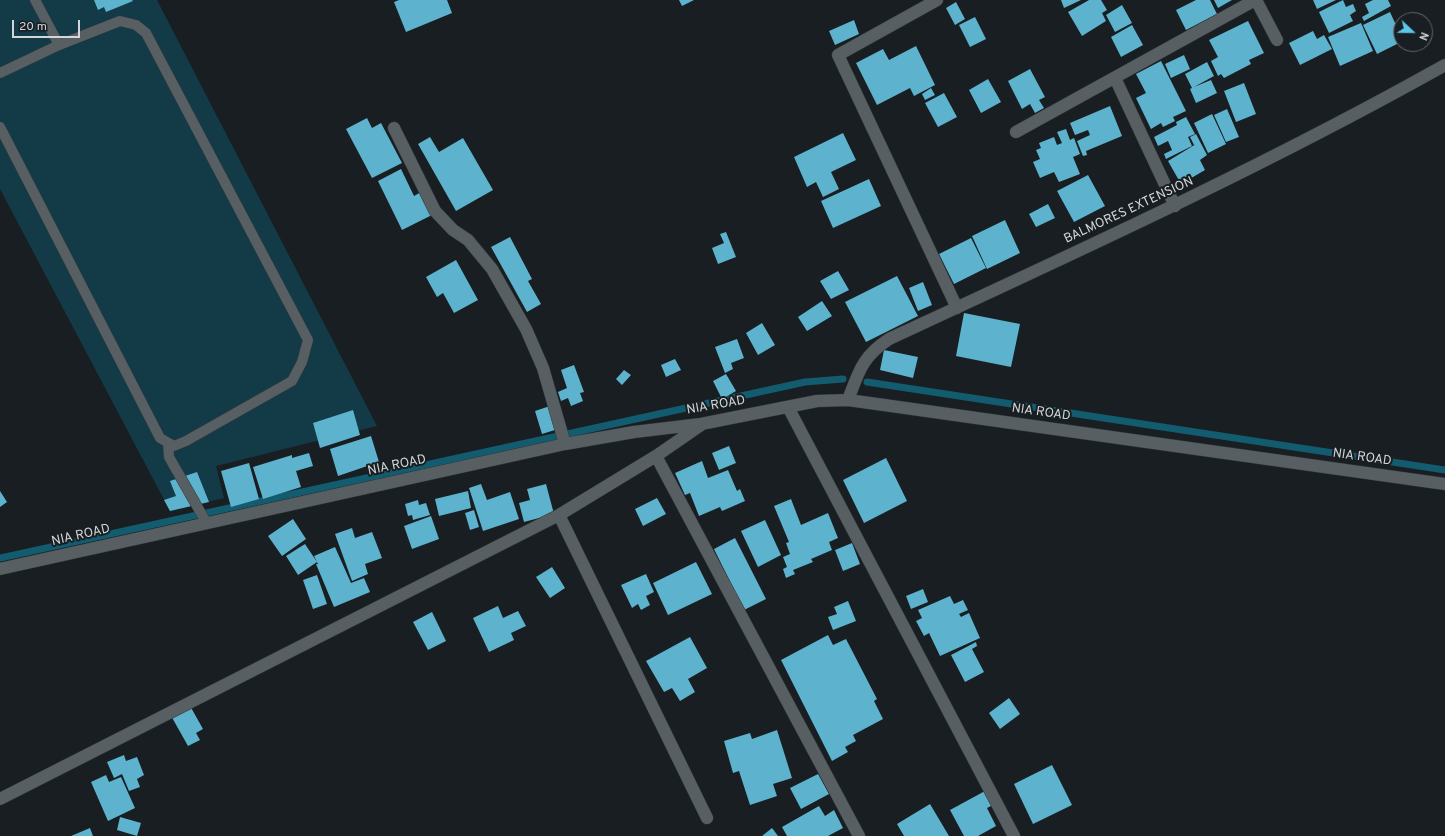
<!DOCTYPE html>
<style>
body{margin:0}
#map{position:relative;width:1445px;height:836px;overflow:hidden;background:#181e21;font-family:Overpass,sans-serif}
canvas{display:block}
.north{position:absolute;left:1393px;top:12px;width:40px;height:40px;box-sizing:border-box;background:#181e21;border:1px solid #62686a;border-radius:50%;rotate:112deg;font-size:11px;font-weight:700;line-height:16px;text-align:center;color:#d2d6d8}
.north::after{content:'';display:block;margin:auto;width:14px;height:18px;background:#5cc7e8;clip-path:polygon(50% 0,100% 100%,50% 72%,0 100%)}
.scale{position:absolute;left:12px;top:20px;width:68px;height:18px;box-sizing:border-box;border:2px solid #d2d6d8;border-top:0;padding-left:5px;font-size:12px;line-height:14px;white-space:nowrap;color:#d2d6d8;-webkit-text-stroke:3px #181e21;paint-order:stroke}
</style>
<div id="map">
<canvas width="1445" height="836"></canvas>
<div class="north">N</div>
<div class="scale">20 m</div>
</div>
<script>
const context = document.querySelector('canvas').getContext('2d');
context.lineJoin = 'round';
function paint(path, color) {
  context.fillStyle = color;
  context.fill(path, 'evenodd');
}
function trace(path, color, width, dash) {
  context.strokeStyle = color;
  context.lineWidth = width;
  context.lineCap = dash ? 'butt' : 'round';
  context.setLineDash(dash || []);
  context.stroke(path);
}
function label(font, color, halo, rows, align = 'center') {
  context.font = font + ' Overpass,sans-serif';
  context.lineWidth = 4;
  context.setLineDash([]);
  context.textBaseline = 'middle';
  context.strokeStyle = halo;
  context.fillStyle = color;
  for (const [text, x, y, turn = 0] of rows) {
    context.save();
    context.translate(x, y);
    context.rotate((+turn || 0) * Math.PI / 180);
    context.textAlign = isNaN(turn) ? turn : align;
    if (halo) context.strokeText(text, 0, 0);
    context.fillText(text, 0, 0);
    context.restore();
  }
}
paint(new Path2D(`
 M 0,0 L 157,0 L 377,426 L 216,466 L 224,498 L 170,511 L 0,189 Z`), '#123b47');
trace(new Path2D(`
 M 867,382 L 1445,470
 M 0,558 L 805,382 L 843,379`), '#135b6e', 7);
paint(new Path2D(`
 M 94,0 L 132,0 L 133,1 L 106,12 L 104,7 L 98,10 Z
 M 399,0 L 447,0 L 452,13 L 406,32 L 394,2 Z
 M 679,0 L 694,0 L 682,6 Z
 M 1061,0 L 1081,0 L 1064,8 Z
 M 1089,0 L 1101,0 L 1107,10 L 1102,13 L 1106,21 L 1082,36 L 1068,12 Z
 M 1196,0 L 1210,0 L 1217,14 L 1186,30 L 1176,10 Z
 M 1214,0 L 1232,0 L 1218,8 Z
 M 1313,0 L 1336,0 L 1317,9 Z
 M 1343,0 L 1346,7 L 1353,4 L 1356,11 L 1350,15 L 1353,21 L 1329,33 L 1319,12 Z
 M 1373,0 L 1388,0 L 1391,6 L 1364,21 L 1362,17 L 1369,13 L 1365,4 Z
 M 956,2 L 965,19 L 955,25 L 946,8 Z
 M 1122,5 L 1132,23 L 1115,32 L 1106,15 Z
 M 1390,12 L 1401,36 L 1401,42 L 1377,54 L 1363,25 Z
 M 975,17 L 986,39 L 970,47 L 959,25 Z
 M 854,20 L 859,34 L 835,45 L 829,31 Z
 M 1248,21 L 1264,53 L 1249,60 L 1251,64 L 1224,78 L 1221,74 L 1218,76 L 1211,61 L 1218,57 L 1209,40 Z
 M 1361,23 L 1373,51 L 1340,66 L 1328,37 Z
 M 1132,25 L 1143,45 L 1121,57 L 1111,37 Z
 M 1313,31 L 1317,39 L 1324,35 L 1332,49 L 1300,65 L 1289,43 Z
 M 916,46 L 935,85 L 914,96 L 910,88 L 877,105 L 856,63 L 883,49 L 889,60 Z
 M 1184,55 L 1190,69 L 1171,78 L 1165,64 Z
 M 1161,61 L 1186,111 L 1173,117 L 1175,121 L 1163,127 L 1161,123 L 1151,129 L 1136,98 L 1146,93 L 1136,74 Z
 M 1207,62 L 1214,76 L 1194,87 L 1211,80 L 1217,93 L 1196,103 L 1190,89 L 1192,88 L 1185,74 Z
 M 1030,69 L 1045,97 L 1039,100 L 1044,108 L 1035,113 L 1030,104 L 1022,109 L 1008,81 Z
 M 988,79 L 1001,102 L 981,113 L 969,90 Z
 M 1244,83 L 1256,114 L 1236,122 L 1224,91 Z
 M 931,88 L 935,95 L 925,100 L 922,94 Z
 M 944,93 L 957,117 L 938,127 L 925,103 Z
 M 1110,106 L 1122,136 L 1086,151 L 1087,155 L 1083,156 L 1077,141 L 1090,135 L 1088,130 L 1075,135 L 1070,123 Z
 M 1227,109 L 1239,137 L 1226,142 L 1214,115 Z
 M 1212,114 L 1226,144 L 1208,153 L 1194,123 Z
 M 1186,117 L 1195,134 L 1188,137 L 1192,146 L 1166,159 L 1164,154 L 1172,150 L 1168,141 L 1158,146 L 1154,137 L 1177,125 L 1176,122 Z
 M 367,118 L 372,128 L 381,123 L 402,163 L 372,178 L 346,129 Z
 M 1066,129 L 1070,140 L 1074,138 L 1080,154 L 1073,157 L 1080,174 L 1059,182 L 1054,172 L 1040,178 L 1033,162 L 1040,159 L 1036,150 L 1041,148 L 1039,143 L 1054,137 L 1057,145 L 1062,143 L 1057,132 Z
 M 843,133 L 856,160 L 831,172 L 839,189 L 823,197 L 816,182 L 807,187 L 794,157 Z
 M 1196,134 L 1207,155 L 1200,160 L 1205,170 L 1181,184 L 1168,161 L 1196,144 L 1194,145 L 1190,137 Z
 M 430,137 L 439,152 L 463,138 L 493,190 L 456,211 L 418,144 Z
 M 401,169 L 414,196 L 421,192 L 432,215 L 402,230 L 378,181 Z
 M 1088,175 L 1105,206 L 1074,222 L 1057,191 Z
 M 869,179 L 881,206 L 833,228 L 821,201 Z
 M 1048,204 L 1055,218 L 1036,227 L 1029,214 Z
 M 1005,220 L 1020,253 L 987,269 L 972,236 Z
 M 726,232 L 736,257 L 718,264 L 712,248 L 724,243 L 720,234 Z
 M 510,237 L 532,279 L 528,281 L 541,304 L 527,312 L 491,247 Z
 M 971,238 L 986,268 L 954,284 L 939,254 Z
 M 456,260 L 478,300 L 454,313 L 443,293 L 437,297 L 426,277 Z
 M 838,271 L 849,290 L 831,299 L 820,281 Z
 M 897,276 L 918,316 L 866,342 L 845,302 Z
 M 923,282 L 932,305 L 918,311 L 909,288 Z
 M 822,301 L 832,316 L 807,331 L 798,317 Z
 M 964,313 L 1020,324 L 1011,367 L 956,356 Z
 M 762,323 L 775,345 L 758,355 L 746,333 Z
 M 737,339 L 744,358 L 731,363 L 733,369 L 725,373 L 715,347 Z
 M 884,350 L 918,357 L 913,378 L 880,370 Z
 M 675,359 L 681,370 L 666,377 L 661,365 Z
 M 574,365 L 584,392 L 580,393 L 583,401 L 571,406 L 568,398 L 561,401 L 558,392 L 567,388 L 561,370 Z
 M 624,370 L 631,375 L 622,385 L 616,379 Z
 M 726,374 L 736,391 L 722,399 L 713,381 Z
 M 550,406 L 558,429 L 542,434 L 535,411 Z
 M 353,410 L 360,435 L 320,448 L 313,423 Z
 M 371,436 L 379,462 L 338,476 L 330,449 Z
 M 729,446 L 736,463 L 719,470 L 712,453 Z
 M 309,453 L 313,466 L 296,471 L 301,487 L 263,499 L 253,467 L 292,455 L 292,458 Z
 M 886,458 L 907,501 L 864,523 L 843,480 Z
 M 702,461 L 708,478 L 728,470 L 737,491 L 740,489 L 745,501 L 722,511 L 720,507 L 699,516 L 690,493 L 685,495 L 675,473 Z
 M 249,463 L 259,499 L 231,507 L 221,471 Z
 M 197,472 L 209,502 L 170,511 L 164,500 L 176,496 L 170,481 Z
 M 481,484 L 487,500 L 510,492 L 519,519 L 483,531 L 469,488 Z
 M 546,484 L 554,514 L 524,522 L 519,503 L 530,500 L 527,489 Z
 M 0,491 L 7,502 L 0,507 Z
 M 468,491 L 471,508 L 439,516 L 435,499 Z
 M 657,498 L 666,514 L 643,526 L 635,509 Z
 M 791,499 L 801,525 L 828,513 L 838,538 L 829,542 L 832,550 L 811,559 L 813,562 L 793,570 L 795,574 L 786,578 L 783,569 L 787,567 L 783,557 L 790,554 L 786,543 L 789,542 L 774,506 Z
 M 418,500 L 419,505 L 426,503 L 430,515 L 413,520 L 412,515 L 408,516 L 405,504 Z
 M 474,510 L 479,527 L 470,530 L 465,513 Z
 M 431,516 L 439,539 L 412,549 L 404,526 Z
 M 293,519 L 306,539 L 282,556 L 268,536 Z
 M 765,520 L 781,555 L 758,567 L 741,531 Z
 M 352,528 L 355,538 L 372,532 L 382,558 L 365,564 L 368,574 L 352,581 L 335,534 Z
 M 735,538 L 766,599 L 744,610 L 714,549 Z
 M 852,543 L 860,564 L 843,571 L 835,550 Z
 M 305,544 L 317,562 L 298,575 L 286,556 Z
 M 335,547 L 351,583 L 364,578 L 370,592 L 334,607 L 316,564 L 318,564 L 314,556 Z
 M 696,562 L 712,594 L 668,615 L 653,583 Z
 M 552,567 L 565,588 L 550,598 L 536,577 Z
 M 646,574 L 654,592 L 646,596 L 650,605 L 641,610 L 638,604 L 632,608 L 621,585 Z
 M 317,575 L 327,604 L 313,609 L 303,580 Z
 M 923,589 L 928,602 L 911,609 L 906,596 Z
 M 950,596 L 954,604 L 963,600 L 968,610 L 959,614 L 961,617 L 969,613 L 980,638 L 940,656 L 929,633 L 924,636 L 916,621 L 922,618 L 918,610 Z
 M 848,601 L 856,621 L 833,630 L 828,617 L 837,614 L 834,607 Z
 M 498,606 L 503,618 L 518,611 L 526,626 L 511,633 L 514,640 L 489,652 L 473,618 Z
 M 432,612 L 446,641 L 428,650 L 413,622 Z
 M 828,635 L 833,645 L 846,639 L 877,699 L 874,701 L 883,719 L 853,735 L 856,741 L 845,747 L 848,752 L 832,761 L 781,660 Z
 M 690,637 L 707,668 L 688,679 L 695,692 L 680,701 L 672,688 L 664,692 L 646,661 Z
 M 976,642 L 977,646 L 972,649 L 984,672 L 965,682 L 951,655 Z
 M 1009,698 L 1020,714 L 1000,729 L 989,713 Z
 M 189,704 L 203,729 L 196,733 L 200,740 L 188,746 L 170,714 Z
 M 777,730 L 792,778 L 773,784 L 777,796 L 750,805 L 739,771 L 733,773 L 724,741 L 750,733 L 752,739 Z
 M 124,755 L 126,761 L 137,757 L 144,775 L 137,779 L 140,787 L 129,791 L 122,774 L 114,778 L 107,762 Z
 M 1052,765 L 1072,805 L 1033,824 L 1014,784 Z
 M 818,774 L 829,794 L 801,809 L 790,788 Z
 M 106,775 L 109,782 L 121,777 L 135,808 L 108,821 L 91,782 Z
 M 985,791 L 993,805 L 987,808 L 996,826 L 978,836 L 964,836 L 950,810 Z
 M 930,804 L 949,836 L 904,836 L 897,824 Z
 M 819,806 L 825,816 L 834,810 L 843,828 L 828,836 L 787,836 L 782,827 Z
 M 120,817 L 141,823 L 137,836 L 117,830 Z
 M 90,828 L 93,836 L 71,836 Z
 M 772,828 L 778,836 L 762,836 Z`), '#5db3ce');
const lane = new Path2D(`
 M 35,0 L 59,45
 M 0,73 L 59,45 L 120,21 L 136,25 L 146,33 L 308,340 L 302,362 L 292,381 L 186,441 L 174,446 L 160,438 L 0,127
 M 168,443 L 169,457 L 206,522`);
const street = new Path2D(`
 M 937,0 L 838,55 L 957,308
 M 1256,0 L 1277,40
 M 1115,78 L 1175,206
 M 394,128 L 435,211 L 453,230 L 468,240 L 492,269 L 526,329 L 543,368 L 565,444
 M 1016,132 L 1255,0
 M 848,400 C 859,371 862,357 889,339 C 1077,252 1265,166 1445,65
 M 788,407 L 1014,836
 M 656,456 L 859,836
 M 559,515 L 707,818
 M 0,569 L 565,444 L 634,432 L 701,424 L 817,401 L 848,400 L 884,405 L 1445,484
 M 0,799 L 559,515 L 656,456 L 701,425`);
trace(lane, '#35393b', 11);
trace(street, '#35393b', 13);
trace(lane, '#575f62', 10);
trace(street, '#575f62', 12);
label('13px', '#d2d6d8', '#181e21', [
 ["BALMORES EXTENSION",1129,211,-25],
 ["NIA ROAD",716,406,-10],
 ["NIA ROAD",1041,413,8],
 ["NIA ROAD",1362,458,8],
 ["NIA ROAD",397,466,-12],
 ["NIA ROAD",81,536,-13]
]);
</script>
